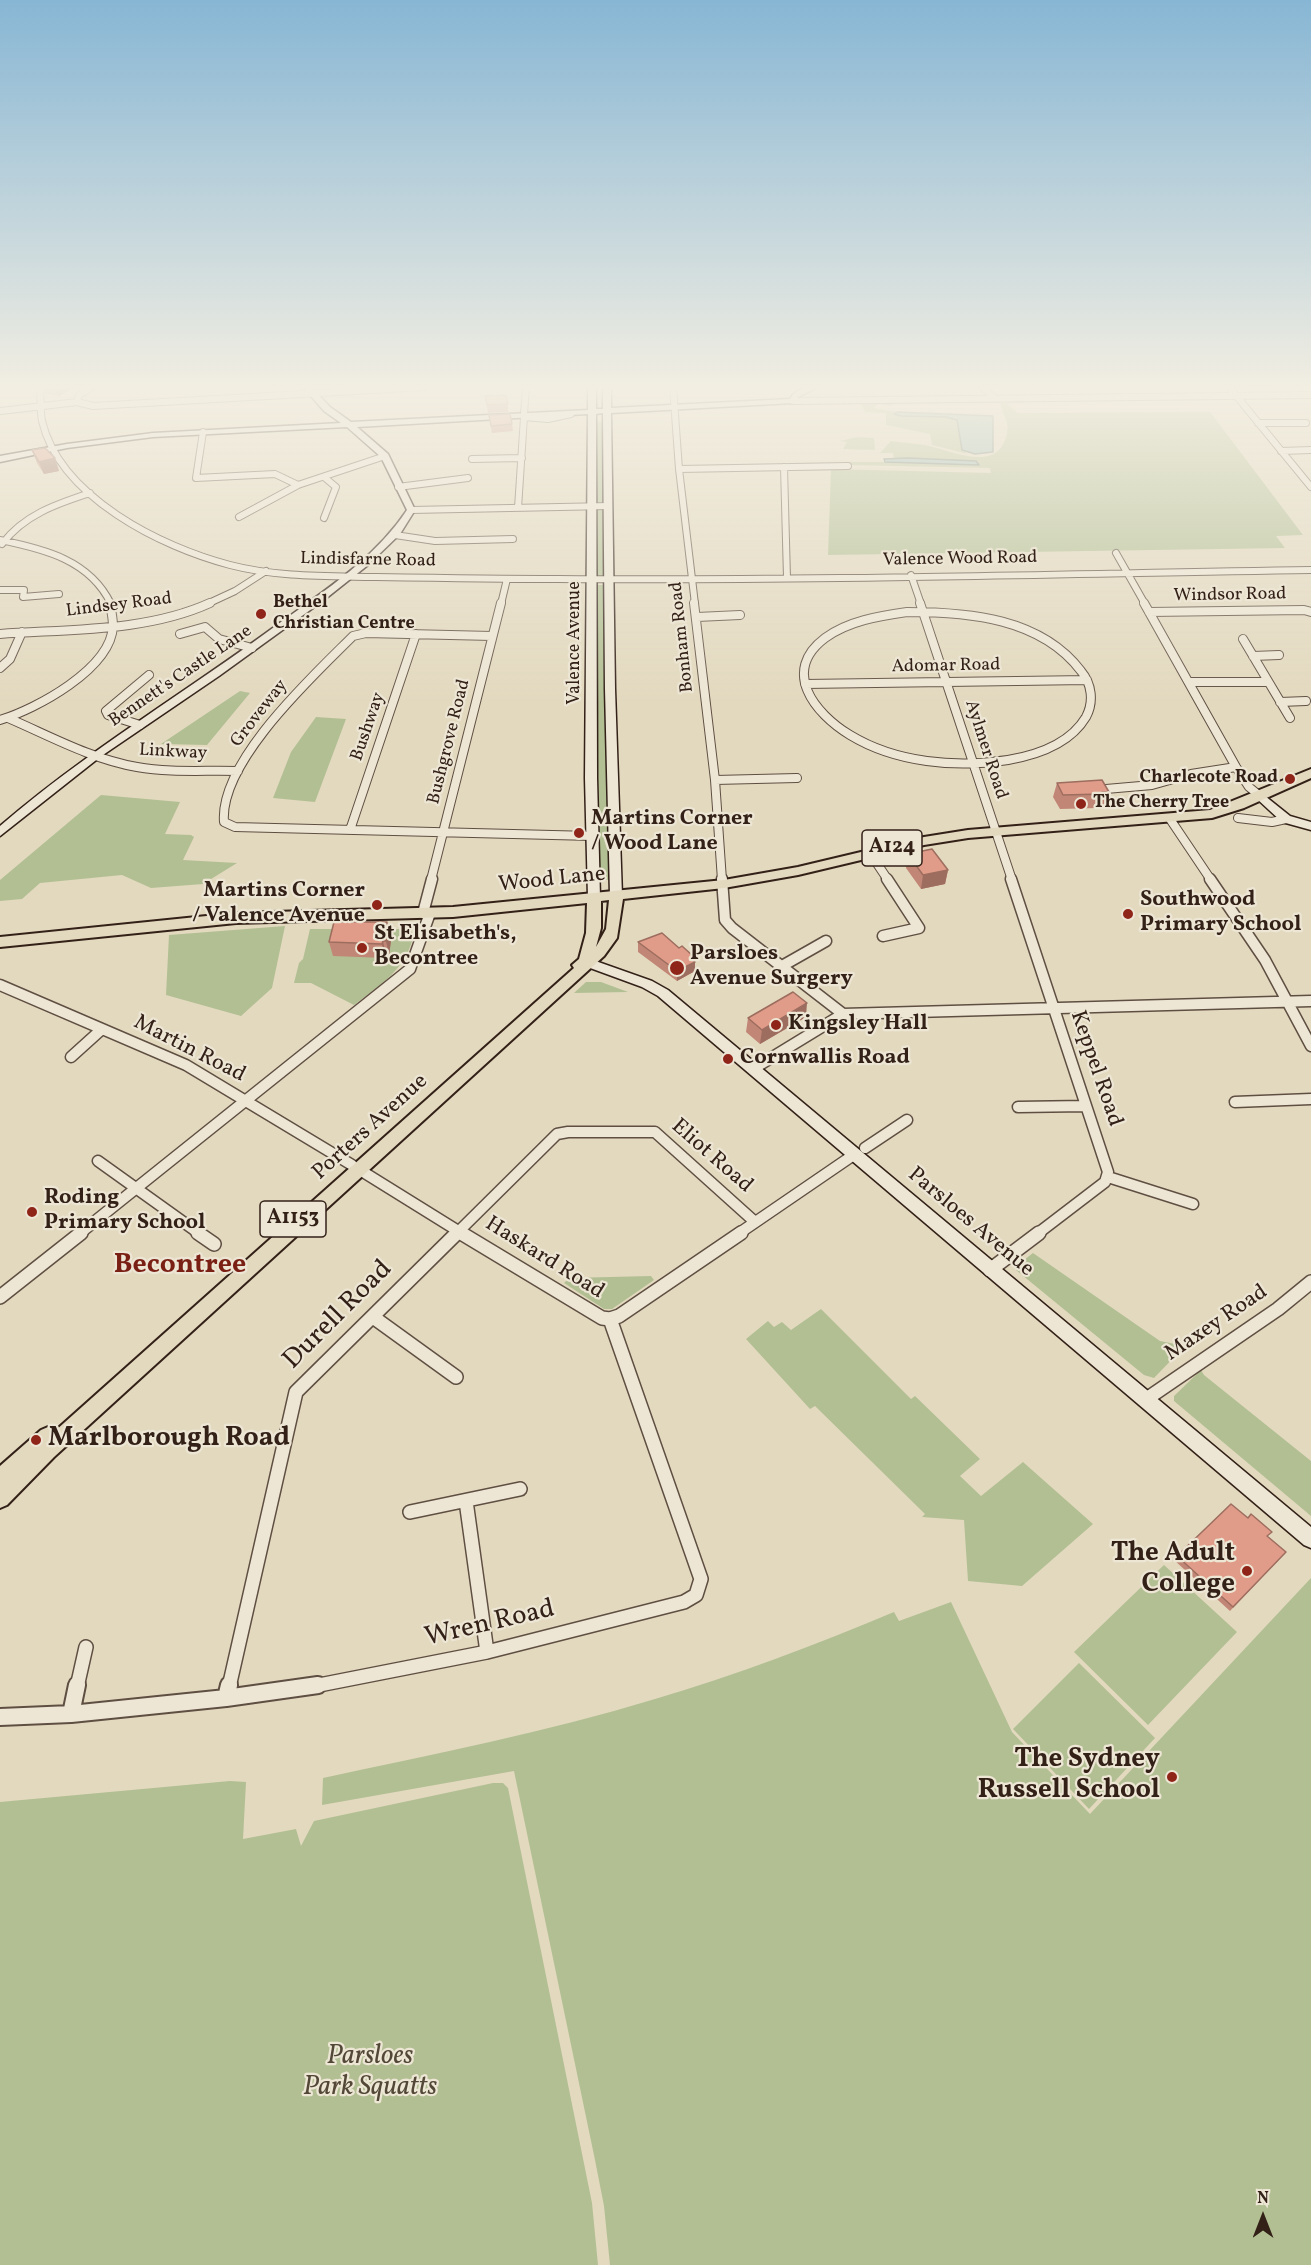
<!DOCTYPE html>
<style>
body{margin:0}
#map{position:relative;width:1311px;height:2265px;overflow:hidden;background:#e3d9bf;font-family:Vollkorn,serif}
canvas{display:block}
.north{position:absolute;left:1233px;top:2187px;width:60px;height:60px;-webkit-text-stroke:4px #ede6d5;paint-order:stroke;rotate:0deg;font-size:16px;font-weight:700;line-height:24px;text-align:center;color:#332118}
.north::after{content:'';display:block;margin:auto;width:21px;height:27px;background:#332118;clip-path:polygon(50% 0,100% 100%,50% 72%,0 100%)}
</style>
<div id="map">
<canvas width="1311" height="2265"></canvas>
<div class="north">N</div>
</div>
<script>
const context = document.querySelector('canvas').getContext('2d');
context.lineJoin = 'round';
function paint(path, color) {
  context.fillStyle = color;
  context.fill(path, 'evenodd');
}
function trace(path, color, width, dash) {
  context.strokeStyle = color;
  context.lineWidth = width;
  context.lineCap = dash ? 'butt' : 'round';
  context.setLineDash(dash || []);
  context.stroke(path);
}
function label(font, color, halo, rows, align = 'center') {
  context.font = font + ' Vollkorn,serif';
  context.lineWidth = 4.5;
  context.setLineDash([]);
  context.textBaseline = 'middle';
  context.strokeStyle = halo;
  context.fillStyle = color;
  for (const [text, x, y, turn = 0] of rows) {
    context.save();
    context.translate(x, y);
    context.rotate((+turn || 0) * Math.PI / 180);
    context.textAlign = isNaN(turn) ? turn : align;
    if (halo) context.strokeText(text, 0, 0);
    context.fillText(text, 0, 0);
    context.restore();
  }
}
paint(new Path2D(`
 M 892,403 L 892,406 L 879,404 L 873,408 L 897,412 L 894,413 L 901,416 L 946,417 L 958,420 L 962,450 L 968,454 L 932,445 L 930,434 L 886,425 L 886,413 L 865,412 L 861,404 Z
 M 1001,403 L 1006,403 L 1018,413 L 1210,412 L 1303,535 L 1276,536 L 1285,548 L 828,555 L 831,469 L 991,473 L 990,468 L 848,465 L 847,462 L 884,462 L 884,458 L 894,459 L 893,453 L 880,453 L 891,441 C 903,443 917,443 929,446 C 956,452 998,473 1007,434 C 1010,420 1001,414 1001,403 Z
 M 605,421 L 606,502 L 596,502 L 596,422 Z
 M 857,437 L 874,438 L 875,450 L 843,449 L 847,442 L 840,441 Z
 M 596,510 L 606,510 L 606,576 L 597,576 Z
 M 597,585 L 607,585 L 611,880 L 598,879 Z
 M 240,691 L 250,693 L 207,745 L 161,744 Z
 M 316,717 L 346,719 L 315,802 L 273,798 L 291,752 Z
 M 101,795 L 180,802 L 165,834 L 191,835 L 194,837 L 183,860 L 237,863 L 203,884 L 151,888 L 122,875 L 40,883 L 22,899 L 0,901 L 0,880 Z
 M 285,926 L 272,988 L 241,1016 L 166,995 L 169,935 Z
 M 310,929 L 409,929 L 414,934 C 406,970 381,984 354,1005 L 311,983 L 294,983 L 299,963 L 303,959 Z
 M 586,982 L 601,982 L 628,992 L 574,993 Z
 M 1033,1253 L 1160,1341 L 1180,1345 L 1181,1350 L 1154,1378 L 1144,1375 L 1016,1270 L 1015,1267 Z
 M 651,1276 L 654,1280 L 612,1309 L 604,1309 L 564,1283 L 569,1278 Z
 M 821,1309 L 911,1399 L 915,1396 L 980,1459 L 960,1476 L 981,1496 L 1023,1462 L 1093,1524 L 1022,1586 L 968,1581 L 964,1520 L 922,1517 L 925,1514 L 815,1406 L 810,1409 L 746,1339 L 768,1321 L 774,1327 L 782,1322 L 791,1330 Z
 M 1201,1370 L 1204,1375 L 1311,1461 L 1311,1516 L 1174,1401 L 1174,1396 Z
 M 1164,1565 L 1237,1632 L 1148,1725 L 1074,1652 Z
 M 1311,1578 L 1311,2265 L 610,2265 L 604,2206 L 595,2160 L 514,1771 L 322,1805 L 323,1778 C 434,1754 546,1732 655,1699 C 736,1675 815,1645 894,1612 L 899,1621 L 951,1602 L 1012,1732 L 1090,1814 Z
 M 1079,1663 L 1155,1738 L 1089,1809 L 1013,1729 Z
 M 230,1781 L 246,1782 L 243,1839 L 296,1829 L 301,1846 L 314,1821 L 493,1783 L 503,1783 L 508,1788 L 592,2203 L 598,2265 L 0,2265 L 0,1802 Z`), '#b2bf93');
const water = new Path2D(`
 M 897,412 L 993,416 L 993,452 L 975,454 L 962,450 L 957,420 L 946,417 L 901,416 L 894,414 Z
 M 908,458 L 976,461 L 979,465 L 885,462 L 884,459 Z`);
paint(water, '#95bab5');
trace(water, '#6e7d76', 1.5);
const streetFar4 = new Path2D(`
 M 40,387 C 41,398 40,411 42,421 C 60,497 161,547 230,565 C 276,577 325,576 373,577 C 435,578 496,579 558,579 C 809,581 1060,574 1311,570
 M 92,387 L 79,395 L 77,402 L 93,406 L 425,387
 M 673,387 L 679,469 L 695,604
 M 982,387 L 995,398
 M 1229,387 L 1311,487
 M 793,401 L 1311,395
 M 1,411 L 77,402
 M 524,414 L 526,387
 M 1258,423 L 1306,423
 M 203,432 L 196,478 L 275,474 L 298,485
 M 1281,451 L 1311,450
 M 472,459 L 522,458
 M 784,467 L 787,578
 M 679,469 L 848,466
 M 324,477 L 336,487 L 324,518
 M 398,487 L 468,478
 M 518,508 L 524,417 L 548,419 L 571,414
 M 411,510 L 609,506
 M 239,517 L 298,485 L 385,456
 M 395,535 L 435,541 L 513,539
 M 0,540 C 44,549 90,560 111,604
 M 2,544 C 24,515 56,504 90,493
 M 1116,553 L 1145,604
 M 911,575 L 921,604
 M 0,590 L 24,590 L 23,597 L 59,594
 M 207,604 L 235,591 L 266,571
 M 501,604 L 507,579`);
const streetFar3 = new Path2D(`
 M 694,603 L 715,780 L 722,880
 M 920,603 L 1012,880
 M 1144,603 L 1236,767 L 1249,787 L 1260,796
 M 907,612 C 969,612 1041,618 1081,671 C 1092,684 1094,702 1086,717 C 1070,744 1037,755 1008,760 C 956,768 896,763 850,735 C 814,713 781,671 825,638 C 848,621 879,616 907,612 Z
 M 1149,612 L 1304,610 L 1311,612
 M 697,617 L 740,615
 M 0,634 C 69,629 146,632 210,603
 M 180,634 L 205,627 L 219,639 L 252,648
 M 492,636 L 366,633 L 353,636 C 313,676 219,762 224,822 L 235,827 L 592,836
 M 1243,639 L 1290,718
 M 1253,656 L 1279,655
 M 0,668 L 10,659 L 22,632
 M 1189,682 L 1268,682
 M 805,684 L 1087,680
 M 1280,702 L 1306,701
 M 8,718 C 50,736 91,759 137,767 C 170,773 204,770 238,771
 M 0,720 C 36,709 111,669 113,626 C 113,618 111,610 110,603
 M 140,725 L 108,715 L 106,711 L 149,675
 M 715,780 L 797,778
 M 1106,789 L 1152,785 L 1191,774 L 1236,767
 M 1238,818 L 1272,822 L 1286,819
 M 1170,819 L 1211,880
 M 350,830 L 416,634
 M 870,853 L 888,880
 M 431,880 L 501,603`);
const streetFar2 = new Path2D(`
 M 722,879 L 725,920 L 732,928 L 843,1014
 M 1011,879 L 1108,1172 L 1105,1182 L 1037,1234
 M 1210,879 L 1265,960 L 1311,1046
 M 423,913 L 432,879
 M 883,936 L 919,928 L 887,879
 M 782,966 L 826,941
 M 0,985 L 186,1065 L 352,1165
 M 71,1057 L 102,1029
 M 753,1069 L 843,1014 L 1311,1001
 M 1235,1102 L 1311,1099
 M 1018,1107 L 1085,1106
 M 865,1148 L 907,1120
 M 98,1161 L 200,1234
 M 360,1170 L 463,1234
 M 1108,1177 L 1193,1204
 M 79,1234 L 410,969 L 430,913
 M 456,1234 L 557,1134 L 568,1132 L 655,1132 L 755,1222
 M 738,1234 L 855,1154`);
const streetFar1 = new Path2D(`
 M 198,1233 L 214,1244
 M 461,1233 L 602,1318 L 610,1319 L 619,1316 L 741,1233
 M 990,1270 L 1039,1233
 M 0,1297 L 81,1233
 M 373,1317 L 456,1377
 M 1145,1400 L 1278,1309 L 1311,1282
 M 466,1501 L 487,1652
 M 410,1512 L 520,1489
 M 77,1687 L 86,1647
 M 229,1687 L 296,1392 L 457,1233
 M 309,1687 L 487,1652 L 684,1602 L 696,1595 L 701,1579 L 610,1319`);
const street = new Path2D(`
 M 226,1698 L 229,1685
 M 71,1714 L 77,1685
 M 0,1717 L 71,1714 L 226,1698 L 318,1685`);
const secondary = new Path2D(`
 M 303,387 L 311,387 L 330,407 L 351,422 L 588,410 L 588,387 L 596,387 L 596,409 L 603,409 L 603,387 L 611,387 L 611,408 L 790,399 C 795,389 808,387 818,387 L 798,397 L 793,403 L 611,413 L 615,689 L 622,896 L 620,899 L 612,899 L 610,896 L 605,689 L 603,413 L 596,414 L 597,778 L 600,898 L 598,901 L 590,901 L 588,898 L 585,778 L 588,414 L 357,427 L 388,454 L 415,510 L 400,534 L 368,565 L 324,600 L 219,676 L 100,757 L 0,836 L 0,826 C 88,750 188,691 281,622 C 326,590 376,557 407,510 L 381,457 L 347,427 L 153,437 L 67,448 L 0,462 L 0,456 L 67,444 L 153,433 L 341,423 L 324,411 Z
 M 1260,792 L 1290,816 L 1311,822 L 1311,830 L 1282,822 L 1256,798 L 1256,794 Z
 M 587,958 L 652,981 L 668,990 L 1311,1527 L 1311,1548 L 1304,1545 L 658,996 L 642,987 L 582,965 L 580,962 Z`);
const primary = new Path2D(`
 M 1311,769 L 1311,778 L 1244,808 L 1212,818 L 968,838 L 924,845 L 798,875 L 724,888 L 623,899 L 617,938 L 604,956 L 54,1457 L 7,1505 L 0,1508 L 0,1466 L 41,1430 L 48,1427 L 55,1431 L 574,968 L 572,965 L 579,959 L 586,933 L 587,903 L 453,917 L 236,923 L 0,947 L 0,937 L 236,913 L 453,907 L 724,880 L 798,867 L 924,837 L 968,830 L 1210,810 ZM 609,900 L 606,929 L 596,947 L 601,928 L 601,901 Z`);
trace(streetFar4, '#5f4f42', 8);
trace(streetFar3, '#5f4f42', 10);
trace(streetFar2, '#5f4f42', 13);
trace(streetFar1, '#5f4f42', 16);
trace(street, '#5f4f42', 20);
trace(secondary, '#332118', 3);
trace(primary, '#332118', 4);
trace(streetFar4, '#ede6d5', 6);
trace(streetFar3, '#ede6d5', 8);
trace(streetFar2, '#ede6d5', 10);
trace(streetFar1, '#ede6d5', 13);
trace(street, '#ede6d5', 16);
paint(secondary, '#ede6d5');
paint(primary, '#e3d9bf');
paint(new Path2D(`
 M 44,387 L 76,387 L 59,396 L 46,394 Z
 M 1030,387 L 1041,387 L 1040,391 Z
 M 485,396 L 508,404 L 508,412 L 488,413 Z
 M 489,415 L 512,424 L 513,431 L 492,433 Z
 M 32,450 L 55,458 L 59,471 L 44,474 L 37,463 Z
 M 1057,783 L 1109,792 L 1105,806 L 1099,806 L 1098,808 L 1060,809 L 1053,797 Z
 M 908,854 L 948,870 L 945,884 L 921,889 L 906,868 Z
 M 388,927 L 391,941 L 389,955 L 386,955 L 385,958 L 333,956 L 329,942 Z
 M 638,942 L 679,948 L 693,956 L 693,960 L 695,962 L 695,971 L 677,981 L 638,952 Z
 M 806,1017 L 760,1044 L 746,1032 L 748,1018 Z
 M 1268,1537 L 1286,1552 L 1230,1611 L 1174,1560 L 1177,1556 Z`), '#c18675');
paint(new Path2D(`
 M 56,387 L 76,387 L 59,396 Z
 M 55,458 L 59,471 L 44,474 L 39,462 Z
 M 948,870 L 945,884 L 921,889 L 923,875 Z
 M 387,922 L 391,941 L 389,955 L 386,941 Z
 M 383,941 L 386,955 L 385,958 L 382,944 Z
 M 693,956 L 693,963 L 695,962 L 695,971 L 677,981 L 677,971 L 690,958 Z
 M 807,1003 L 806,1017 L 760,1044 L 762,1030 Z`), '#9d6d5f');
const building = new Path2D(`
 M 506,395 L 508,404 L 487,405 L 485,396 Z
 M 510,414 L 512,424 L 491,426 L 489,415 Z
 M 45,448 L 55,458 L 39,462 L 32,450 Z
 M 1102,780 L 1109,792 L 1102,792 L 1103,794 L 1063,795 L 1057,783 Z
 M 932,849 L 948,870 L 923,875 L 908,854 Z
 M 334,922 L 387,922 L 386,927 L 388,927 L 386,941 L 383,941 L 382,944 L 329,942 Z
 M 662,933 L 679,948 L 682,946 L 693,956 L 690,958 L 695,962 L 677,971 L 638,942 Z
 M 793,992 L 807,1003 L 762,1030 L 748,1018 Z
 M 1231,1504 L 1248,1518 L 1251,1514 L 1272,1532 L 1267,1536 L 1286,1552 L 1233,1607 L 1177,1556 Z`);
paint(building, '#e09c88');
trace(building, '#9d6d5f', 1.5);
const sky = context.createLinearGradient(0, 0, 0, 704);
sky.addColorStop(0, '#87b6d4');
sky.addColorStop(0.55, '#f2eee2');
sky.addColorStop(1, '#f2eee200');
context.fillStyle = sky;
context.fillRect(0, 0, 1311, 704);
for (const [x, y, r, color] of [
 [261,614,6,"#8f2418"],
 [1290,779,6,"#8f2418"],
 [1081,804,6,"#8f2418"],
 [579,833,6,"#8f2418"],
 [377,905,6,"#8f2418"],
 [1128,914,6,"#8f2418"],
 [362,948,6,"#8f2418"],
 [677,968,8,"#8f2418"],
 [776,1025,6,"#8f2418"],
 [728,1059,6,"#8f2418"],
 [32,1212,6,"#8f2418"],
 [36,1440,6,"#8f2418"],
 [1247,1571,6,"#8f2418"],
 [1172,1777,6,"#8f2418"]
]) {
  const dot = new Path2D();
  dot.arc(x, y, r, 0, 2 * Math.PI);
  context.fillStyle = color;
  context.fill(dot);
  trace(dot, '#ede6d5', 2);
}
label('18px', '#332118', '#ede6d5', [
 ["Valence Wood Road",960,560,-1],
 ["Lindisfarne Road",368,561,1],
 ["Windsor Road",1230,596,-1],
 ["Lindsey Road",119,606,-7],
 ["Bonham Road",683,637,-96],
 ["Valence Avenue",576,643,-90],
 ["Adomar Road",946,667,-1],
 ["Bennett's Castle Lane",181,677,-34],
 ["Groveway",260,714,-52],
 ["Bushway",369,727,-71],
 ["Bushgrove Road",450,742,-76],
 ["Aylmer Road",985,750,72],
 ["Linkway",173,753,3]
]);
label('bold 18px', '#332118', '#ede6d5', [
 ["Bethel",273,604],
 ["Christian Centre",273,625],
 ["Charlecote Road",1278,779,"right"],
 ["The Cherry Tree",1093,804]
], 'left');
for (const [x, y, w] of [
 [892,848,60],
 [293,1219,66]
]) {
  const box = new Path2D();
  box.roundRect(x - w / 2, y - 18, w, 36, 4.5);
  context.fillStyle = '#ede6d5';
  context.fill(box);
  trace(box, '#332118', 1.5);
}
label('bold 21px', '#332118', null, [
 ["A124",892,848],
 ["A1153",293,1219]
]);
label('bold 22px', '#332118', '#ede6d5', [
 ["Martins Corner",591,820],
 ["/ Wood Lane",591,845],
 ["Martins Corner",365,892,"right"],
 ["/ Valence Avenue",365,917,"right"],
 ["Southwood",1140,901],
 ["Primary School",1140,926],
 ["St Elisabeth's,",374,935],
 ["Becontree",374,960],
 ["Parsloes",690,955],
 ["Avenue Surgery",690,980],
 ["Kingsley Hall",788,1025],
 ["Cornwallis Road",740,1059],
 ["Roding",44,1199],
 ["Primary School",44,1224]
], 'left');
label('22px', '#332118', '#ede6d5', [
 ["Wood Lane",552,881,-6],
 ["Martin Road",189,1050,27],
 ["Keppel Road",1095,1069,71],
 ["Porters Avenue",371,1128,-42],
 ["Eliot Road",711,1157,41],
 ["Parsloes Avenue",970,1223,40],
 ["Haskard Road",544,1259,32],
 ["Maxey Road",1217,1324,-34]
]);
label('27px', '#332118', '#ede6d5', [
 ["Durell Road",339,1316,-45],
 ["Wren Road",490,1625,-13]
]);
label('bold 27px', '#332118', '#ede6d5', [
 ["Marlborough Road",48,1440,"left"],
 ["The Adult",1235,1555],
 ["College",1235,1586],
 ["The Sydney",1160,1761],
 ["Russell School",1160,1792]
], 'right');
label('italic 27px', '#534837', '#ede6d5', [
 ["Parsloes",370,2058],
 ["Park Squatts",370,2089]
]);
label('bold 28px', '#7a1f14', '#ede6d5', [
 ["Becontree",180,1267]
]);
</script>
